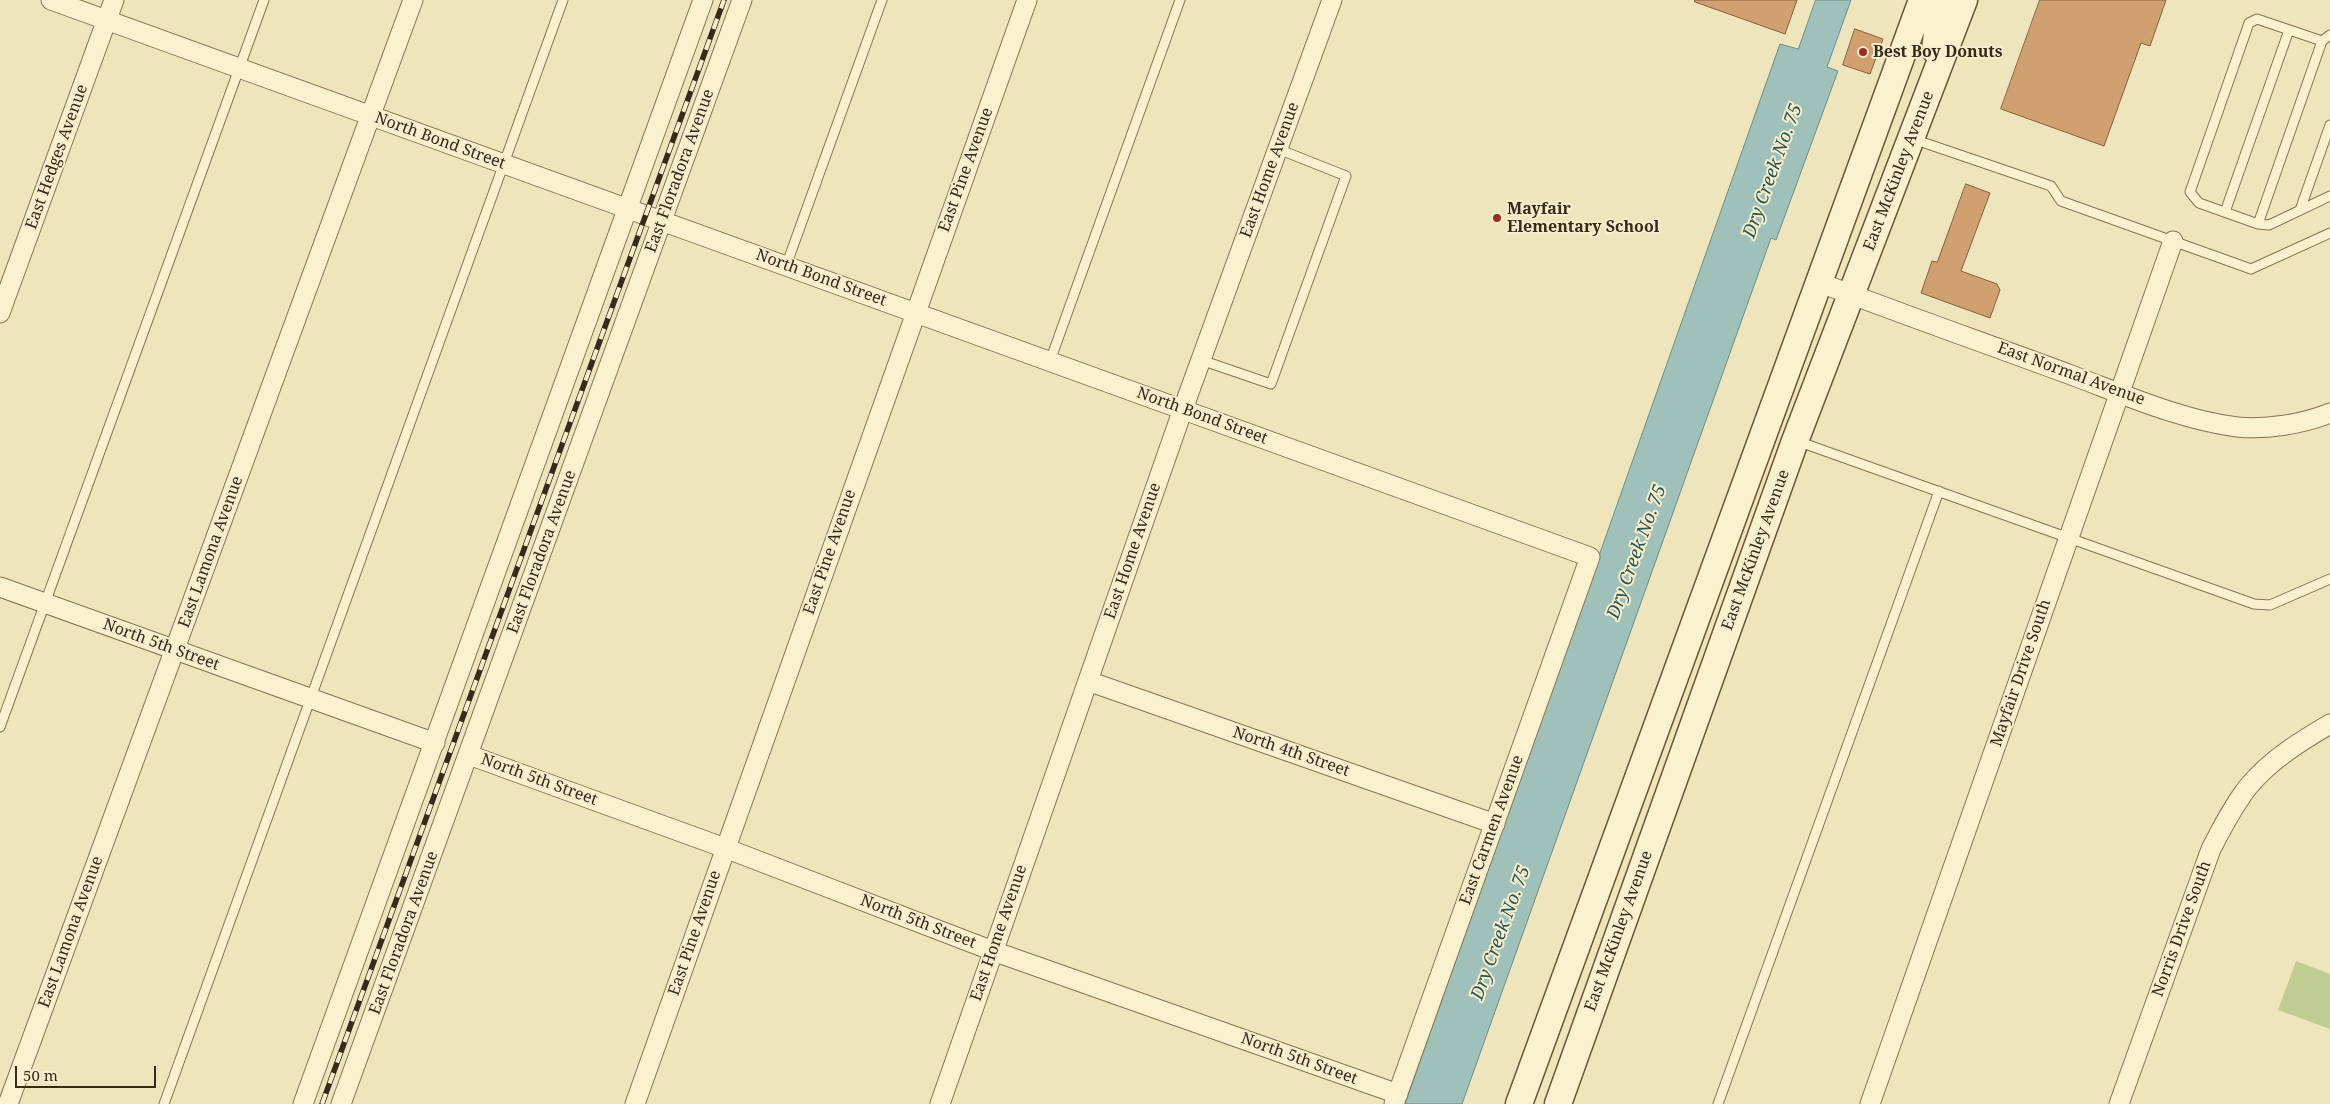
<!DOCTYPE html>
<style>
body{margin:0}
#map{position:relative;width:2330px;height:1104px;overflow:hidden;background:#efe5bc;font-family:"Noto Serif",serif}
canvas{display:block}
.scale{position:absolute;left:15px;top:1066px;width:141px;height:22px;box-sizing:border-box;border:2px solid #362a1a;border-top:0;padding-left:6px;font-size:15px;line-height:18px;white-space:nowrap;color:#362a1a;-webkit-text-stroke:4px #f7eecb;paint-order:stroke}
</style>
<div id="map">
<canvas width="2330" height="1104"></canvas>
<div class="scale">50 m</div>
</div>
<script>
const context = document.querySelector('canvas').getContext('2d');
context.lineJoin = 'round';
function paint(path, color) {
  context.fillStyle = color;
  context.fill(path, 'evenodd');
}
function trace(path, color, width, dash) {
  context.strokeStyle = color;
  context.lineWidth = width;
  context.lineCap = dash ? 'butt' : 'round';
  context.setLineDash(dash || []);
  context.stroke(path);
}
function label(font, color, halo, rows, align = 'center') {
  context.font = font + ' "Noto Serif",serif';
  context.lineWidth = 4;
  context.setLineDash([]);
  context.textBaseline = 'middle';
  context.strokeStyle = halo;
  context.fillStyle = color;
  for (const [text, x, y, turn = 0] of rows) {
    context.save();
    context.translate(x, y);
    context.rotate((+turn || 0) * Math.PI / 180);
    context.textAlign = isNaN(turn) ? turn : align;
    if (halo) context.strokeText(text, 0, 0);
    context.fillText(text, 0, 0);
    context.restore();
  }
}
paint(new Path2D(`
 M 2296,961 L 2330,974 L 2330,1029 L 2278,1010 Z`), '#c1cd90');
const water = new Path2D(`
 M 1816,0 L 1851,0 L 1827,67 L 1838,71 L 1776,240 L 1771,238 L 1462,1104 L 1405,1104 L 1780,44 L 1798,49 Z`);
paint(water, '#a0c0ba');
trace(water, '#678e88', 1);
const building = new Path2D(`
 M 1695,0 L 1797,0 L 1785,34 L 1695,2 Z
 M 2040,0 L 2166,0 L 2150,46 L 2141,43 L 2104,146 L 2001,109 Z
 M 1855,29 L 1883,39 L 1870,74 L 1843,65 Z
 M 1966,184 L 1990,193 L 1961,271 L 1997,284 L 2000,290 L 1990,318 L 1921,293 L 1932,261 L 1937,262 Z`);
paint(building, '#d0a070');
trace(building, '#875f3a', 1);
const lane = new Path2D(`
 M 2330,35 L 2322,41 L 2257,19 L 2249,23 L 2190,192 L 2199,203 L 2258,224 L 2269,225 L 2330,196
 M 1913,139 L 2051,186 L 2061,201 L 2251,269 L 2330,233
 M 2300,210 L 2330,125
 M 2225,212 L 2289,30
 M 2258,224 L 2322,41
 M 786,266 L 882,0
 M 1201,360 L 1271,384 L 1346,176 L 1278,149
 M 1050,361 L 1180,0
 M 1797,441 L 2254,604 L 2270,605 L 2330,579
 M 0,727 L 264,0
 M 164,1104 L 563,0
 M 1718,1104 L 1939,491`);
const street = new Path2D(`
 M 51,0 L 1590,557 L 1394,1104
 M 1818,282 C 1902,314 1987,344 2071,375 C 2123,394 2181,420 2237,427 C 2266,430 2303,424 2330,413
 M 0,313 L 114,0
 M 0,587 L 435,743
 M 1088,681 L 1495,824
 M 469,755 L 725,848 L 993,951 L 1398,1094
 M 8,1104 L 413,0
 M 303,1104 L 703,0
 M 341,1104 L 742,0
 M 635,1104 L 1027,0
 M 940,1104 L 1183,409 L 1332,0
 M 1870,1104 L 2173,241
 M 2119,1104 L 2211,849 C 2222,828 2233,806 2248,787 C 2270,760 2301,741 2330,724`);
const secondary = new Path2D(`
 M 1935,50 L 1941,0
 M 1519,1104 L 1922,0
 M 1558,1104 L 1795,441 L 1964,0`);
trace(lane, '#877455', 11);
trace(street, '#877455', 21);
trace(secondary, '#695538', 29);
trace(lane, '#faf1cf', 9);
trace(street, '#faf1cf', 19);
trace(secondary, '#faf1cf', 26);
const rail = new Path2D(`
 M 322,1104 L 724,0`);
trace(rail, '#362a1a', 5.5);
trace(rail, '#f7eecb', 4, [11]);
for (const [x, y, r, color] of [
 [1863,52,5,"#992c22"],
 [1497,218,5,"#992c22"]
]) {
  const dot = new Path2D();
  dot.arc(x, y, r, 0, 2 * Math.PI);
  context.fillStyle = color;
  context.fill(dot);
  trace(dot, '#f7eecb', 2);
}
label('bold 16px', '#362a1a', '#f7eecb', [
 ["Best Boy Donuts",1873,52],
 ["Mayfair",1507,209],
 ["Elementary School",1507,227]
], 'left');
label('16px', '#362a1a', '#f7eecb', [
 ["North Bond Street",440,141,20],
 ["East Hedges Avenue",57,157,-70],
 ["East Pine Avenue",966,170,-70],
 ["East Home Avenue",1270,170,-70],
 ["East Floradora Avenue",680,171,-70],
 ["East McKinley Avenue",1899,171,-69],
 ["North Bond Street",821,278,20],
 ["East Normal Avenue",2071,374,20],
 ["North Bond Street",1202,416,20],
 ["East McKinley Avenue",1756,550,-70],
 ["East Home Avenue",1133,551,-71],
 ["East Lamona Avenue",211,552,-70],
 ["East Floradora Avenue",542,552,-70],
 ["East Pine Avenue",830,552,-71],
 ["North 5th Street",161,645,20],
 ["Mayfair Drive South",2021,673,-71],
 ["North 4th Street",1291,752,19],
 ["North 5th Street",539,780,20],
 ["East Carmen Avenue",1492,830,-70],
 ["North 5th Street",918,922,21],
 ["Norris Drive South",2182,929,-70],
 ["East McKinley Avenue",1619,931,-70],
 ["East Lamona Avenue",71,932,-70],
 ["East Floradora Avenue",404,933,-70],
 ["East Pine Avenue",695,933,-71],
 ["East Home Avenue",999,933,-71],
 ["North 5th Street",1299,1059,20]
]);
label('italic 18px', '#295556', '#f7eecb', [
 ["Dry Creek No. 75",1773,171,-70],
 ["Dry Creek No. 75",1637,552,-70],
 ["Dry Creek No. 75",1501,933,-70]
]);
</script>
